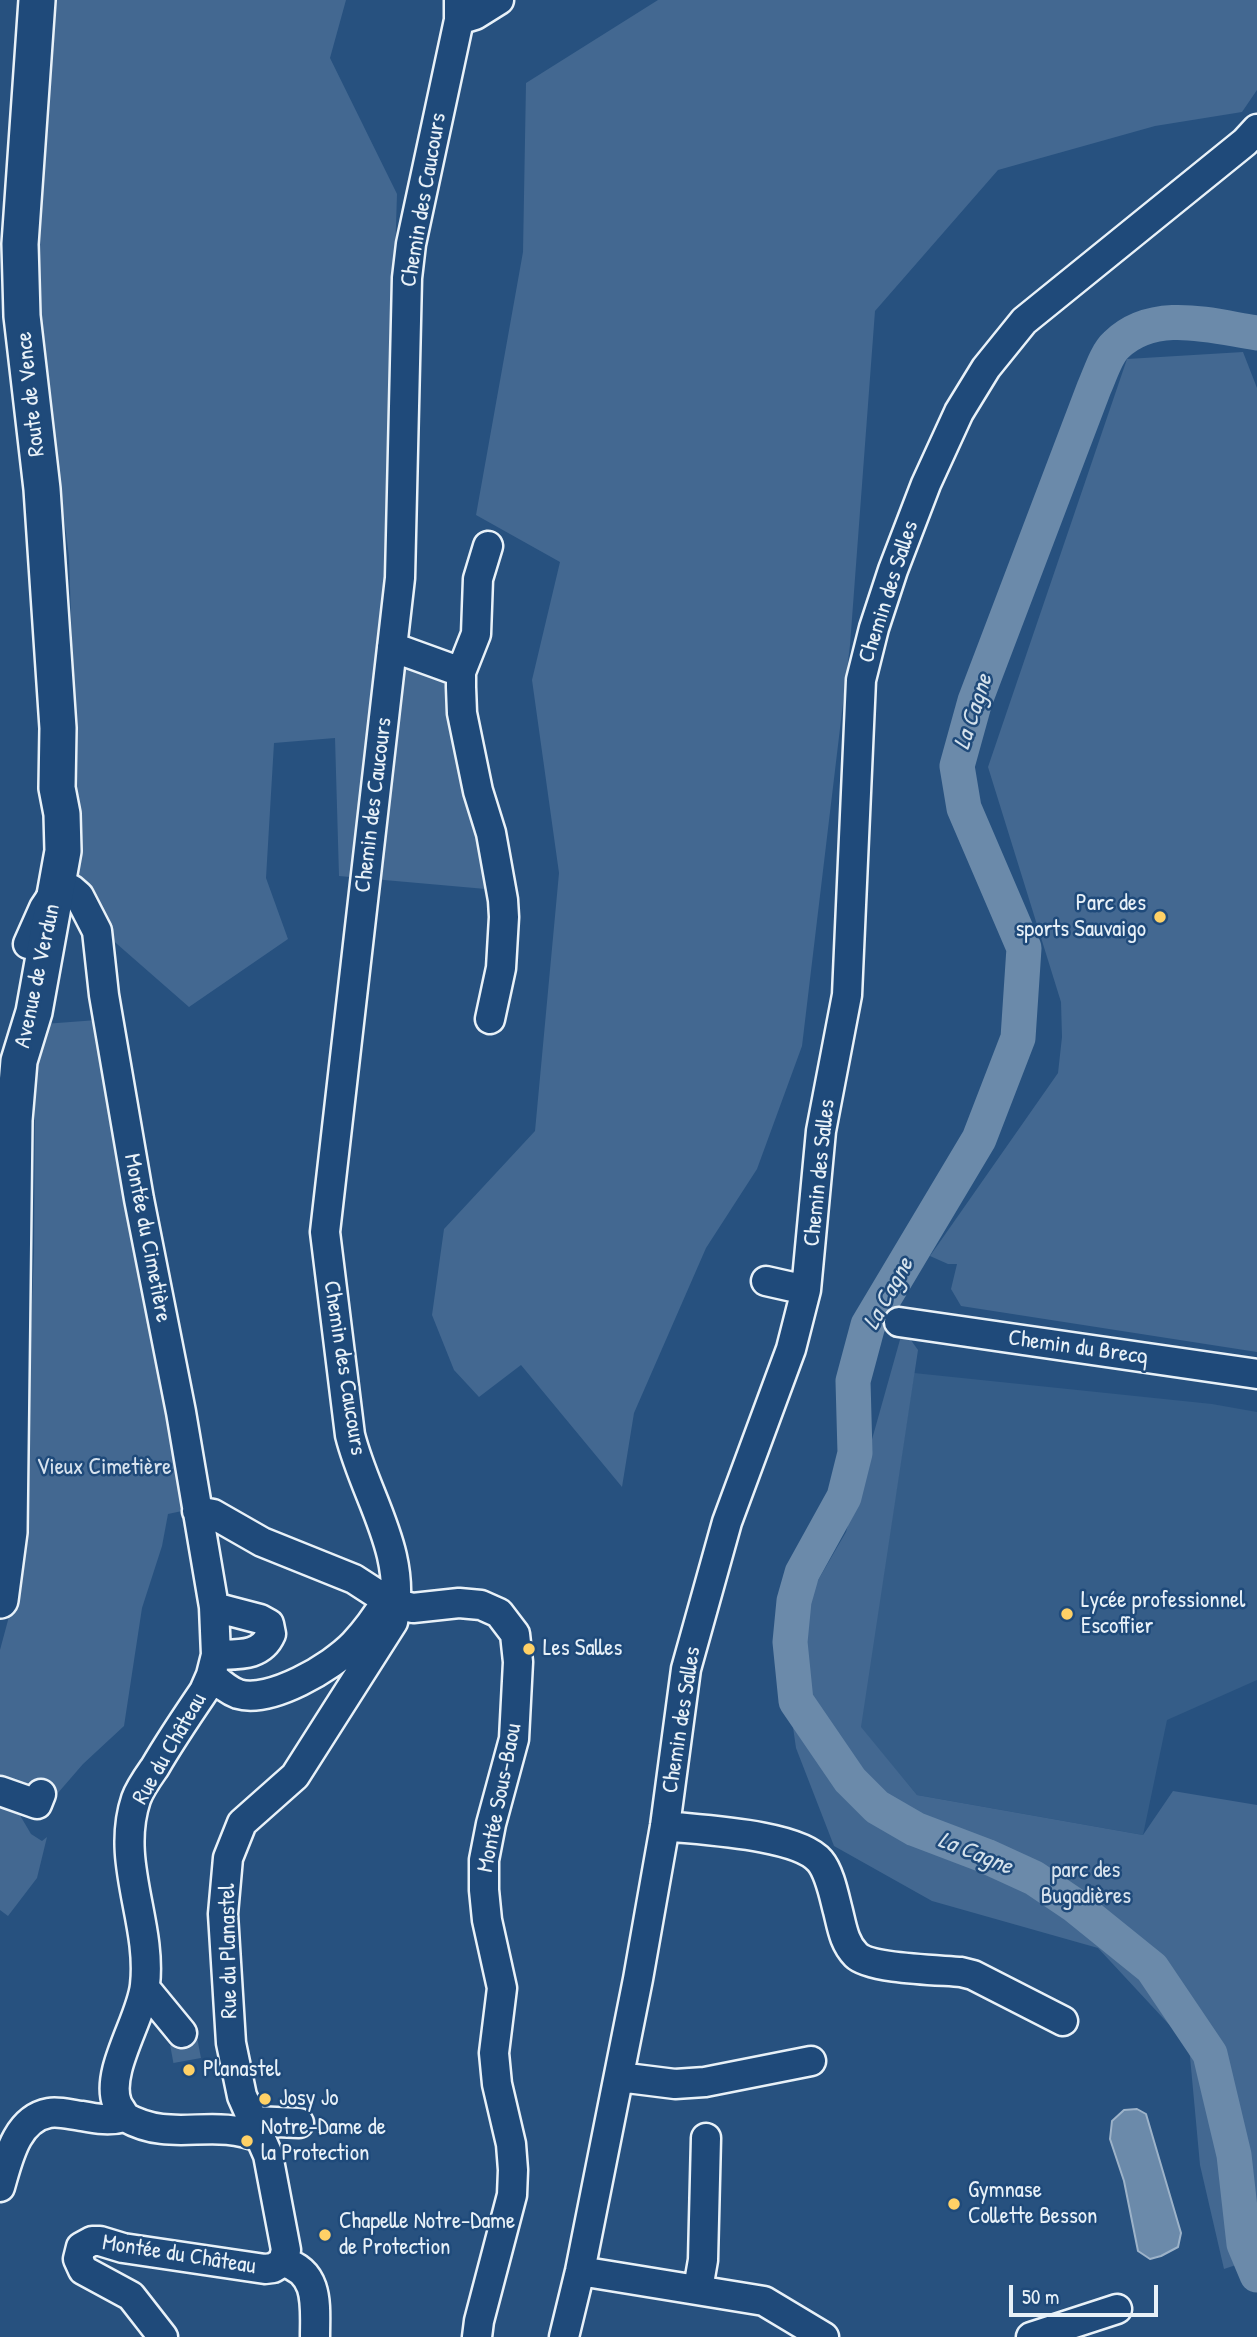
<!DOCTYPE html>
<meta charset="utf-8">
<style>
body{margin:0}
#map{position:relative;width:1257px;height:2337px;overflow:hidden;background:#27517f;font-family:"Patrick Hand",sans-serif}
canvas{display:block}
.scale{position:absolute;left:1009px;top:2285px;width:149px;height:32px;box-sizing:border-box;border:4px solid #e8f1f8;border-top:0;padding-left:9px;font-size:21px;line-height:24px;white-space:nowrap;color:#e8f1f8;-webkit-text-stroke:5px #1f4a7a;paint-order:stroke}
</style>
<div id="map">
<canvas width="1257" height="2337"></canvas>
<div class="scale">50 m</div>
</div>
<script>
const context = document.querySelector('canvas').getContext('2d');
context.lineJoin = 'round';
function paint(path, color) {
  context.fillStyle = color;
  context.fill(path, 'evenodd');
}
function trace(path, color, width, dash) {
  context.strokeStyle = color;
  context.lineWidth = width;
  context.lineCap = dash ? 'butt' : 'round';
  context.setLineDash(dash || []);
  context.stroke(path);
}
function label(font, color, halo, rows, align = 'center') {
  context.font = font + ' "Patrick Hand",sans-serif';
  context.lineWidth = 5;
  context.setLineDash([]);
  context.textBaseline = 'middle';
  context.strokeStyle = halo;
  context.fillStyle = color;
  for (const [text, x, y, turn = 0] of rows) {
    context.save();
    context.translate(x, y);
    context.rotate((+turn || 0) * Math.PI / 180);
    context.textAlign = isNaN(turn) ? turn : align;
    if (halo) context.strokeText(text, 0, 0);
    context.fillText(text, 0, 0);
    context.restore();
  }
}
paint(new Path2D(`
 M 914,1373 L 1212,1404 L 1257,1412 L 1257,1680 L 1167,1720 L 1143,1835 L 917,1795 L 860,1727 Z`), '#355d88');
paint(new Path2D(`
 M 53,0 L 346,0 L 330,58 L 397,194 L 394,288 L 392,638 L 440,662 L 497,890 L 339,876 L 335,738 L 274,743 L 266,878 L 288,939 L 189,1007 L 109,937 L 76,875 L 76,764 L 69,557 L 34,276 Z
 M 658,0 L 1257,0 L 1257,90 L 1242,112 L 1155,126 L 998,170 L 875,311 L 850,645 L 802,1046 L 757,1169 L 706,1248 L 634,1413 L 622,1487 L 521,1365 L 479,1397 L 454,1370 L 432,1315 L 444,1229 L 535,1131 L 559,873 L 532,680 L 560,562 L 476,515 L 523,252 L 526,83 Z
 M 1243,352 L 1257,388 L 1257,1352 L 961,1306 L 951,1289 L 957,1264 L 948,1264 L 930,1256 L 1058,1073 L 1062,1037 L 1061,1002 L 988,767 L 1127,359 Z
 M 97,1020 L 146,1258 L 182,1511 L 168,1514 L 162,1546 L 142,1608 L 124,1726 L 83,1764 L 51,1801 L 0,1783 L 0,1650 L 18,1583 L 25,1473 L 34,1253 L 35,1080 L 37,1054 L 44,1024 Z
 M 903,1329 L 918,1350 L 861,1727 L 917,1795 L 1143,1835 L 1173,1791 L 1257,1805 L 1257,2258 L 1224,2269 L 1200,2165 L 1189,2046 L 1098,1948 L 932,1901 L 834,1846 L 796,1748 L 781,1644 L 846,1532 Z
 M 0,1796 L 11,1800 L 31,1834 L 42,1841 L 47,1837 L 37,1878 L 8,1916 L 0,1910 Z`), '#436891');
const water = new Path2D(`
 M 1137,2109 L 1146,2114 L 1181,2233 L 1178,2247 L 1161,2256 L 1150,2259 L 1138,2251 L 1124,2181 L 1110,2139 L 1112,2121 L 1124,2110 Z`);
paint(water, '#6b8aaa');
trace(water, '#9db3c9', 2);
trace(new Path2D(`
 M 1257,333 C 1211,326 1154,308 1116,345 C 1106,354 1100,375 1094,388 L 975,701 L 957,766 L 964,808 L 1024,948 L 1018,1038 L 979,1139 L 868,1325 L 853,1381 L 855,1453 L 844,1497 L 802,1573 L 794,1601 L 790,1642 L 796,1701 L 850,1780 L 877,1807 L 915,1829 L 986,1856 L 1034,1878 L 1074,1905 L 1152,1968 L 1210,2054 L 1234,2155 L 1244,2244 L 1257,2275`), '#6b8aaa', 35);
trace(new Path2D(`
 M 182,2033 L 189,2070`), '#446991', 28, [28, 14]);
const minor = new Path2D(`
 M 459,20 L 475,15 L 499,0
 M 488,546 L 478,579 L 476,634 L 461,672 L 461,687 L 462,713 L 478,791 L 491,833 L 503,900 L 504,917 L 501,968 L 490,1019
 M 392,647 L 461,672
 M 28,944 L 44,908 L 58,887 L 71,889 L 79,896 L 97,931 L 104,995 L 139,1199 L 181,1412 L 214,1607 L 216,1655 L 211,1675 L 204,1691 C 187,1716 170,1741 155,1767 C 148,1777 140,1788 136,1799 C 115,1862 152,1922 145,1985 C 142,2018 105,2071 117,2103 C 119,2108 123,2112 125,2117
 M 766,1281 L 806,1290
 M 899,1322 L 1257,1374
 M 197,1511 L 213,1514 L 262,1542 L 354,1579 L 391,1603 L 413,1608 L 459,1603 L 481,1605 L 499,1613 L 515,1634 L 518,1662 L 514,1739 L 491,1824 L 484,1860 L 484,1890 L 487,1920 L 502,1988 L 494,2053 L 497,2084 L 511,2144 L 513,2170 L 512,2195 L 479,2321 L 477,2337
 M 214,1607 L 260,1619 L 269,1624 L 271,1634 C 261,1657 238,1654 216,1655
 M 211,1675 C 220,1683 227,1690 238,1694 C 270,1704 332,1667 354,1644 C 366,1631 377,1616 386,1601
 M 0,1791 L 37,1804 L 41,1794
 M 665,1826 C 700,1830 798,1834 820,1861 C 830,1873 834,1896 838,1911 C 842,1927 844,1943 856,1955 C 870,1969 939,1970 961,1972 L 973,1975 L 1063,2021
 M 145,1988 L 182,2033
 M 619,2077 L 675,2084 L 705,2082 L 811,2061
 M 253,2121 L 299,2123
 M 0,2187 C 8,2160 16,2119 49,2113 C 59,2111 72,2115 82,2116 C 97,2119 110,2121 125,2117 C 173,2144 211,2117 261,2138
 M 283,2262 L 286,2250 L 268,2155 L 242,2096 L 231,2043 L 223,1914 L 228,1858 L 242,1823 L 295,1776 L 393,1622 C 408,1552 366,1499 350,1435 L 325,1232 L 400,578 L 407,278 L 411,244 L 459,20 L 459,0
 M 283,2262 C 320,2272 315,2306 315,2337
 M 580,2271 L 764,2301 L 824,2337
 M 698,2289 L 703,2260 L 706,2138
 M 163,2337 L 131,2296 L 83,2270 L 78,2259 L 81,2247 L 92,2241 L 100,2241 L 123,2248 L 265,2269 L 273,2268 L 283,2262
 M 564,2337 L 580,2271 L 638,1979 L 665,1826 L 686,1669 L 727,1522 L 791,1349 L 806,1290 L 821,1131 L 847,995 L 861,680 L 874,628 L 893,570 L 926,484 L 959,412 L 986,368 L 1024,321 L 1245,142 L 1257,129
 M 1031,2337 L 1117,2309`);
const major = new Path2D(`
 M 0,1600 L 9,1532 L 14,1120 L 19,1061 L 34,1012 L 63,851 L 62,814 L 57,788 L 58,728 L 42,489 L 22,316 L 20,244 L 37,0`);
trace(minor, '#e8f1f8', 33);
trace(major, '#e8f1f8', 40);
trace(minor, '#1f4a7a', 28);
trace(major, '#1f4a7a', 35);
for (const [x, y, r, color] of [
 [1160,917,7,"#ffd166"],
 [1067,1614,7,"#ffd166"],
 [529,1649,7,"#ffd166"],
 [189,2070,7,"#ffd166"],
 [265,2099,7,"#ffd166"],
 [247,2141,7,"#ffd166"],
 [954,2204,7,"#ffd166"],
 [325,2235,7,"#ffd166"]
]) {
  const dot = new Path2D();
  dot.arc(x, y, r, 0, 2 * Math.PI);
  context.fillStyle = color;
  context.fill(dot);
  trace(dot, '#1f4a7a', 2.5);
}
label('23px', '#e8f1f8', '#1f4a7a', [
 ["Chemin des Caucours",424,200,-80],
 ["Route de Vence",31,394,-96],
 ["Chemin des Salles",889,592,-72],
 ["Chemin des Caucours",374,805,-83],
 ["Avenue de Verdun",38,976,-78],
 ["Chemin des Salles",820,1173,-84],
 ["Montée du Cimetière",147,1238,79],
 ["Chemin du Brecq",1078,1348,8],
 ["Chemin des Caucours",344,1368,81],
 ["Chemin des Salles",682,1720,-81],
 ["Rue du Château",170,1749,-60],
 ["Montée Sous-Baou",500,1798,-79],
 ["Rue du Planastel",229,1951,-91],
 ["Montée du Château",179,2255,9]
]);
label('23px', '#e8f1f8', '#1f4a7a', [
 ["Parc des",1146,904,"right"],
 ["sports Sauvaigo",1146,930,"right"],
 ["Lycée professionnel",1081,1601],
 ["Escoffier",1081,1627],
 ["Les Salles",543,1649],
 ["Planastel",203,2070],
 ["Josy Jo",279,2099],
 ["Notre-Dame de",261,2128],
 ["la Protection",261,2154],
 ["Gymnase",968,2191],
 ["Collette Besson",968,2217],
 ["Chapelle Notre-Dame",339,2222],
 ["de Protection",339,2248]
], 'left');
label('23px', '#d8e3ee', '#1f4a7a', [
 ["Vieux Cimetière",104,1468],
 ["parc des",1086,1871],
 ["Bugadières",1086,1897]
]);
label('italic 24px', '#d5e2ec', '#1f4a7a', [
 ["La Cagne",974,712,-72],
 ["La Cagne",889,1294,-61],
 ["La Cagne",975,1854,22]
]);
</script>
